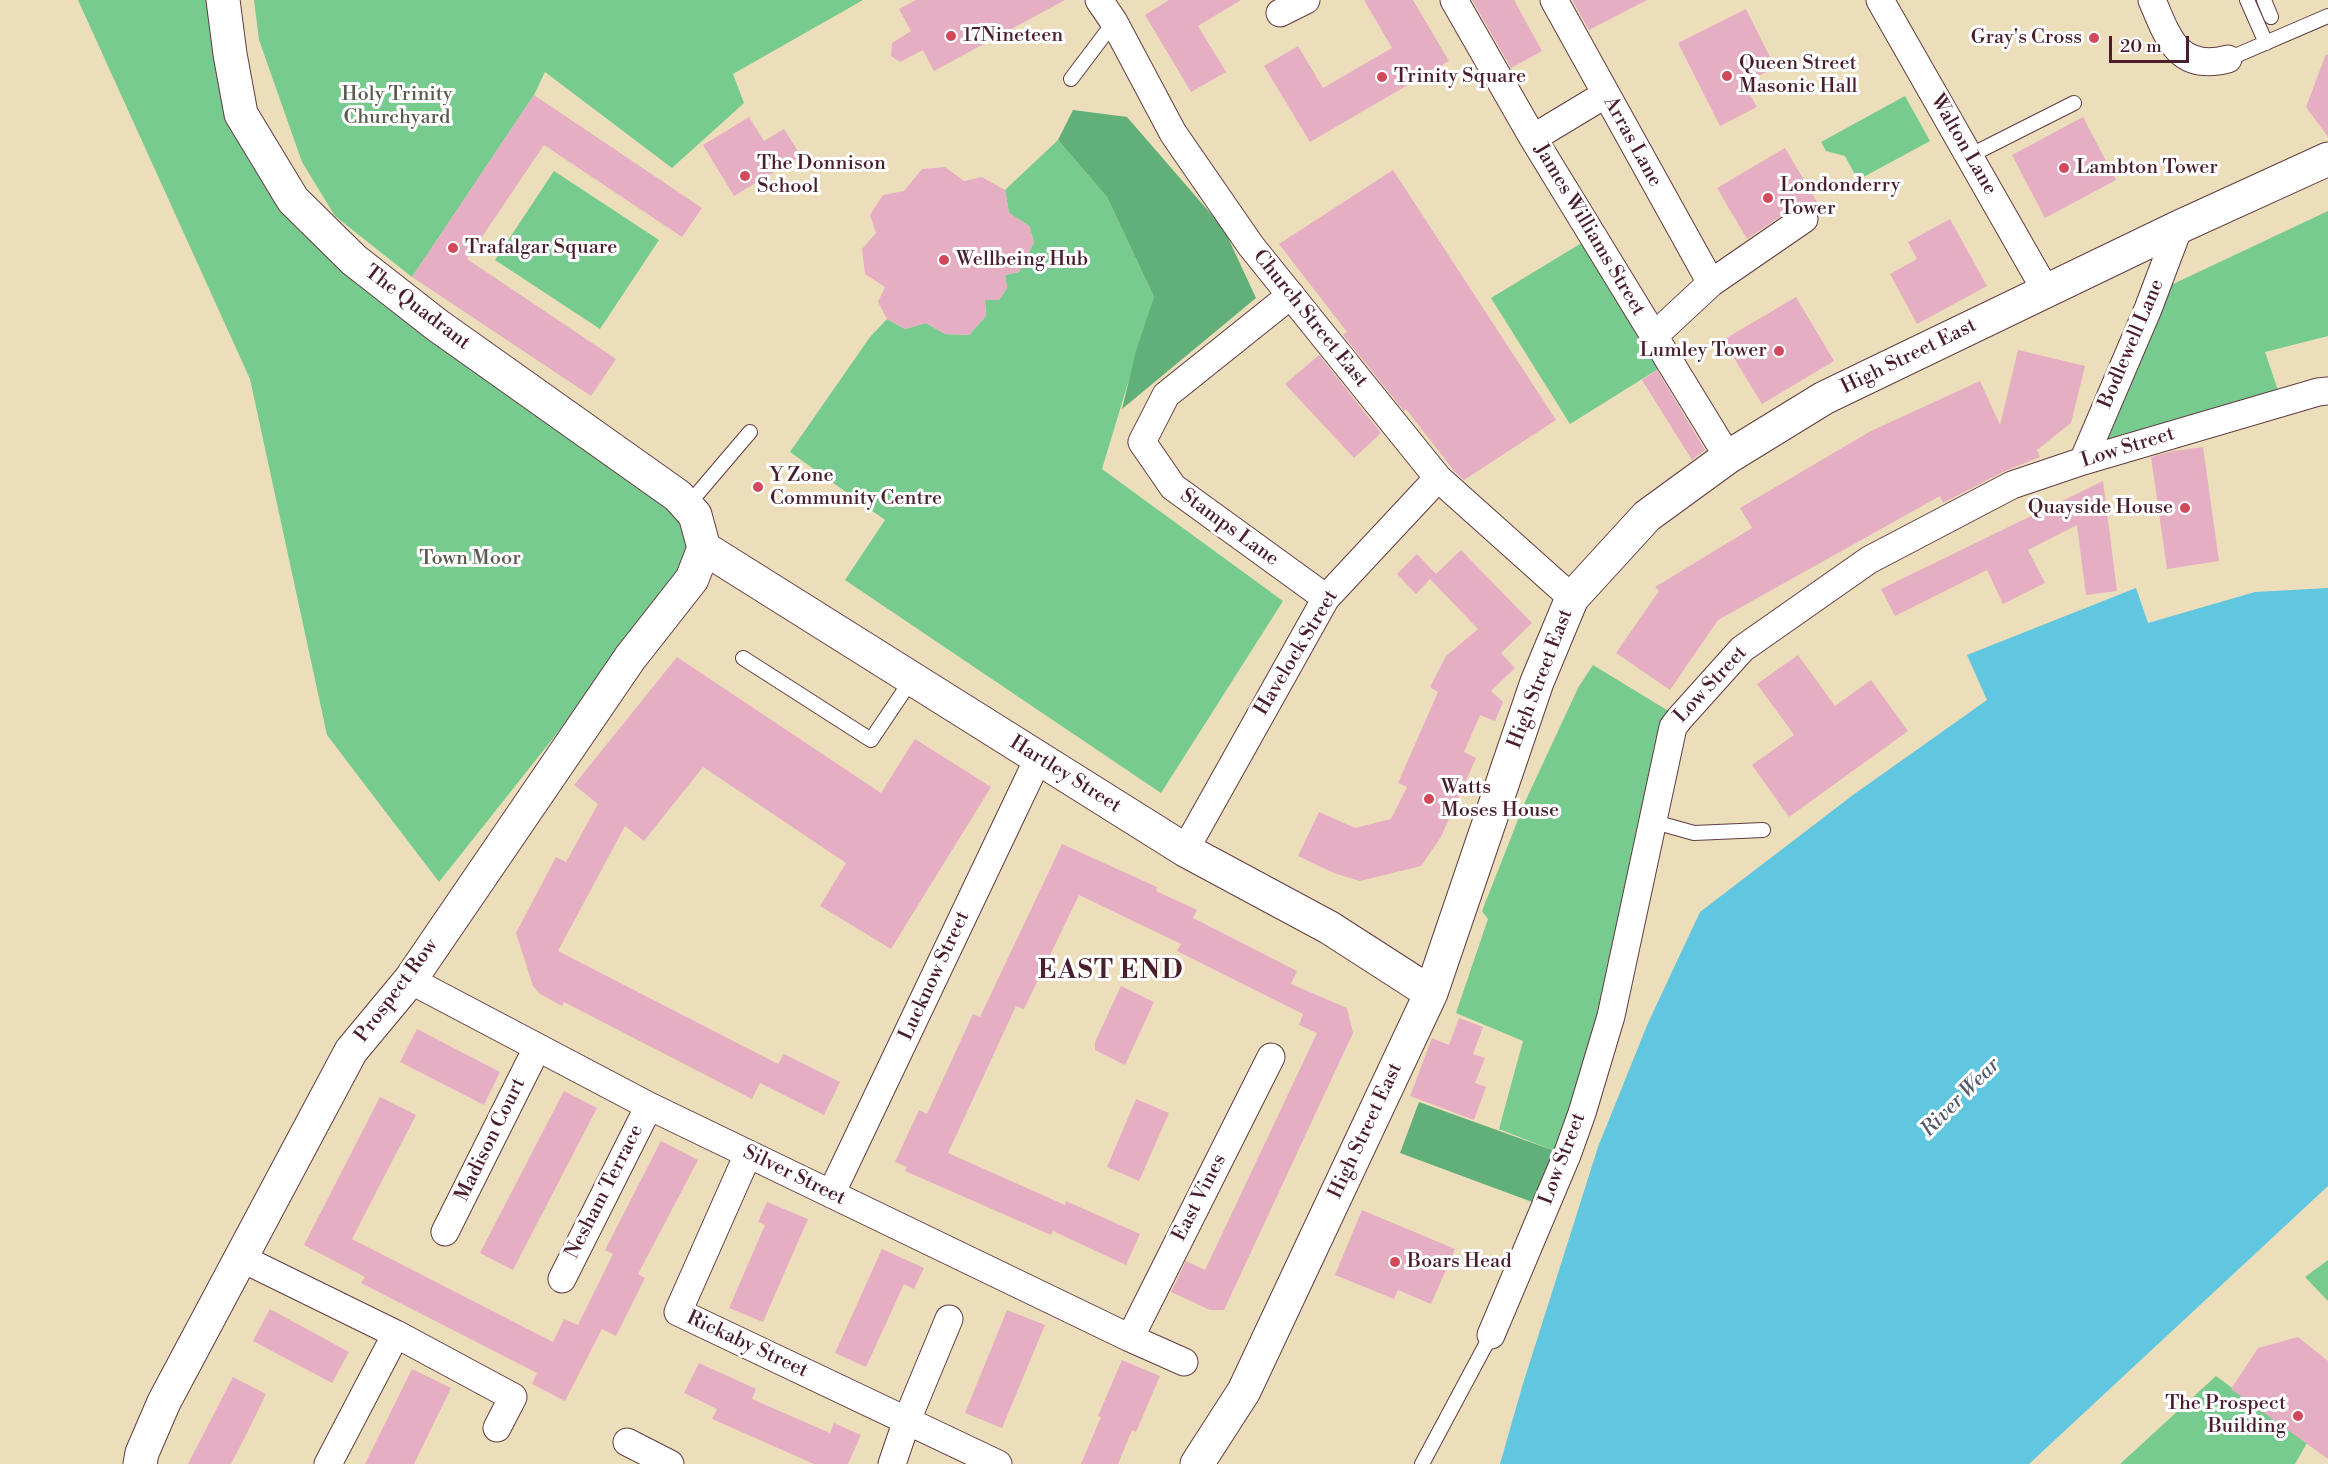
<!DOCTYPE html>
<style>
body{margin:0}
#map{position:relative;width:2328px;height:1464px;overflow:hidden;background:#ecdebb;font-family:"Libre Bodoni",serif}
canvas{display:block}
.scale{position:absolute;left:2109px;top:36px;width:80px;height:27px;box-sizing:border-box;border:3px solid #4a1f2b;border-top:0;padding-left:8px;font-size:18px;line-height:21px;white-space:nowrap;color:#4a1f2b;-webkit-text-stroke:4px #fff;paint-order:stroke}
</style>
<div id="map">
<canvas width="2328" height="1464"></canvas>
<div class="scale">20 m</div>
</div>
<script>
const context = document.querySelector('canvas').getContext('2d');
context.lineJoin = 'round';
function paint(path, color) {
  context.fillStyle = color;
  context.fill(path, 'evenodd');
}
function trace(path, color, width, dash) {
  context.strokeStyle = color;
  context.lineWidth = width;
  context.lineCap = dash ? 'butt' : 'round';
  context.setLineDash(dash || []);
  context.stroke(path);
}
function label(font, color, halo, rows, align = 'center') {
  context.font = font + ' "Libre Bodoni",serif';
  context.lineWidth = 6;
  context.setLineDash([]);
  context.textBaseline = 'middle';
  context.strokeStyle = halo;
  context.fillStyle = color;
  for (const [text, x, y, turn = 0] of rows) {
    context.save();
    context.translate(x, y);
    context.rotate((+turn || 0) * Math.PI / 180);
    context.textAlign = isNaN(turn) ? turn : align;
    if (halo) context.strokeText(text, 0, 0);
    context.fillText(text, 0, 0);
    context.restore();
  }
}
paint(new Path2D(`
 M 78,0 L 223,0 L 230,54 L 293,200 L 678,496 L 704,548 L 439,882 L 327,735 L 250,379 Z
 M 254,0 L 863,0 L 733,74 L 744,103 L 672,168 L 545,72 L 534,95 L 412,277 L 335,216 L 302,162 L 259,40 Z
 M 1905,96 L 1930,141 L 1858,180 L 1845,156 L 1826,151 L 1821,142 Z
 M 1058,140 L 1107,197 L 1154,297 L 1102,469 L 1283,601 L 1161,793 L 845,580 L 885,520 L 790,452 L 870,337 L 887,319 L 905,329 L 926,323 L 945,334 L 969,335 L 986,316 L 985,300 L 999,300 L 1007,288 L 1005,275 L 1019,272 L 1034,242 L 1029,226 L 1009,213 L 1005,190 Z
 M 554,171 L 659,240 L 600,329 L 495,260 Z
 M 2328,211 L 2328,336 L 2265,352 L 2282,402 L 2083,461 L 2154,293 Z
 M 1593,236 L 1671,361 L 1570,424 L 1491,298 Z
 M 1593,665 L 1680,718 L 1601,1015 L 1555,1151 L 1499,1129 L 1523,1041 L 1456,1013 L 1488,919 L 1482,911 L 1525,802 L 1578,688 Z
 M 2328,1260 L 2328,1301 L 2305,1277 Z
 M 2216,1376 L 2307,1443 L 2295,1464 L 2120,1464 Z`), '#77cb8e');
paint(new Path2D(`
 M 1073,110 L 1127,117 L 1224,229 L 1256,298 L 1122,409 L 1136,351 L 1154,297 L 1107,197 L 1058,140 Z
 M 1419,1102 L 1555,1151 L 1535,1203 L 1400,1153 Z`), '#61af79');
paint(new Path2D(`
 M 2136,588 L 2148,623 L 2255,592 L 2328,588 L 2328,1186 L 2029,1464 L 1500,1464 L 1522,1387 L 1598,1147 L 1648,1023 L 1700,912 L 1853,795 L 1987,700 L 1967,655 Z`), '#61c6df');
paint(new Path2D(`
 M 916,0 L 1065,0 L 934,71 L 923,50 L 900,62 L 891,56 L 892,43 L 911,31 L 899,9 Z
 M 1169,0 L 1241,0 L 1198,26 L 1226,72 L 1191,92 L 1145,15 Z
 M 1364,0 L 1413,0 L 1449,61 L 1310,142 L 1264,66 L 1298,46 L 1323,88 L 1392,48 Z
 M 1472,0 L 1514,0 L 1542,51 L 1511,68 Z
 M 1572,0 L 1647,0 L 1589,30 Z
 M 1746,9 L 1775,67 L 1744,84 L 1757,107 L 1720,126 L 1678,43 Z
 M 2326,54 L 2328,55 L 2328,137 L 2306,107 Z
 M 534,95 L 702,208 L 682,237 L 544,145 L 467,259 L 616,359 L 591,396 L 412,277 Z
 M 749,117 L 764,141 L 784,129 L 801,156 L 734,196 L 703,145 Z
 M 2083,117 L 2116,180 L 2045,218 L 2012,155 Z
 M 1785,148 L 1820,207 L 1816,209 L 1810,205 L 1803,203 L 1796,206 L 1747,239 L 1717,188 Z
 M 945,167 L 964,181 L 982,177 L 1005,190 L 1009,213 L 1029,226 L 1034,242 L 1019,272 L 1005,275 L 1007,288 L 999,300 L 985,300 L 986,316 L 969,335 L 945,334 L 926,323 L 905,329 L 887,319 L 878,302 L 885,287 L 865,274 L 862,249 L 876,233 L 870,215 L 883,195 L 904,191 L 922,169 Z
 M 1393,170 L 1556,420 L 1464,480 L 1455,472 L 1406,409 L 1404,411 L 1343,335 L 1347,332 L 1279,244 Z
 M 1950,219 L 1987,286 L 1917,324 L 1890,274 L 1917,259 L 1908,242 Z
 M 1796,297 L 1834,361 L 1762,404 L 1723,340 Z
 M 2018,350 L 2085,366 L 2071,423 L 2037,450 L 2040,457 L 2005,471 L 1943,503 L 1940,496 L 1718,620 L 1670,690 L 1616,653 L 1659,591 L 1655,587 L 1752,528 L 1740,508 L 1871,431 L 1980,381 L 2000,425 Z
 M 1319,355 L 1381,433 L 1354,458 L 1285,384 Z
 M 1657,370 L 1705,450 L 1692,460 L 1642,380 Z
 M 2203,447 L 2219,561 L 2167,569 L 2151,457 L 2173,451 Z
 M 2103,481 L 2117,591 L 2086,595 L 2077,525 L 2028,550 L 2045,583 L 2003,604 L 1987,570 L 1895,616 L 1881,589 Z
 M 1461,550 L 1532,623 L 1501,653 L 1515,668 L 1491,691 L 1503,702 L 1495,721 L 1480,715 L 1464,752 L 1476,758 L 1441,837 L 1421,866 L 1360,881 L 1334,873 L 1298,856 L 1319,812 L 1355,828 L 1391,819 L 1407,787 L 1398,783 L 1438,692 L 1430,687 L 1446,656 L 1478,629 L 1430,579 L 1416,594 L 1397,574 L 1417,554 L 1436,574 Z
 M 1798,655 L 1835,706 L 1871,680 L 1908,731 L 1789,817 L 1752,765 L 1794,735 L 1757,684 Z
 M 677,657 L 881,793 L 915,739 L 991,787 L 891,949 L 820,906 L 846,863 L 703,767 L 644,841 L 625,826 L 558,951 L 778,1064 L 784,1054 L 840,1082 L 824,1115 L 760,1083 L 752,1099 L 564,1002 L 562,1006 L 540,994 L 533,986 L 516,933 L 556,857 L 566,862 L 598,804 L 574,785 Z
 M 1062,844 L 1157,887 L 1156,891 L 1197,910 L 1193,918 L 1297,971 L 1291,984 L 1347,1008 L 1353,1033 L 1224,1310 L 1210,1310 L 1171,1292 L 1186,1261 L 1205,1270 L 1317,1033 L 1299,1025 L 1303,1014 L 1177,951 L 1181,944 L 1079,895 L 1024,1009 L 1016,1006 L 948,1153 L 1065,1205 L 1066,1201 L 1140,1234 L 1126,1265 L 1053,1231 L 1051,1235 L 905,1171 L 907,1167 L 895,1162 L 919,1110 L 927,1114 L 973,1014 L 980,1017 Z
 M 1121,986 L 1154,1002 L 1125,1065 L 1095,1050 L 1095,1042 Z
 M 1459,1018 L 1483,1027 L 1473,1054 L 1485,1058 L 1475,1083 L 1486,1087 L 1474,1120 L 1410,1096 L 1432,1038 L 1449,1045 Z
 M 417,1029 L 500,1072 L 484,1105 L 400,1062 Z
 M 564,1091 L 597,1108 L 513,1270 L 480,1253 Z
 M 380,1097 L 416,1115 L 352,1239 L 553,1342 L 564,1319 L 578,1325 L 613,1254 L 605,1250 L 661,1141 L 698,1160 L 638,1274 L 645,1278 L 616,1336 L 602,1329 L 565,1401 L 532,1384 L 537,1373 L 361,1283 L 365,1277 L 304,1245 Z
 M 1136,1099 L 1169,1113 L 1139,1181 L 1107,1167 Z
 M 767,1202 L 808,1219 L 763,1322 L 729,1308 L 765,1225 L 758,1222 Z
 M 1362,1210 L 1455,1249 L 1431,1304 L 1398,1290 L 1394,1299 L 1335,1275 Z
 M 882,1249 L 924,1268 L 914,1289 L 904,1284 L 866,1367 L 835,1353 Z
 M 270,1309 L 349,1352 L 332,1383 L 253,1341 Z
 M 1007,1310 L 1045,1325 L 1002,1428 L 965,1413 Z
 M 2298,1337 L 2328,1361 L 2328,1459 L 2231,1389 L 2258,1348 Z
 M 1122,1360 L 1160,1376 L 1136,1432 L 1132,1430 L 1118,1464 L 1081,1464 L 1101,1417 L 1098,1416 Z
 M 699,1363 L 756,1389 L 752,1399 L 830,1433 L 834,1423 L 861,1435 L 848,1464 L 814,1464 L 712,1419 L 717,1409 L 684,1393 Z
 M 412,1369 L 451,1388 L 414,1464 L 365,1464 Z
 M 233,1377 L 266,1394 L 248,1431 L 231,1464 L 188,1464 Z`), '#e6aec3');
const lane = new Path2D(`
 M 2247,0 L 2266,43
 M 2264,0 L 2271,17
 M 2228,59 L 2328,16
 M 1071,79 L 1114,22
 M 1969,156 L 2074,103
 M 687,506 L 750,432
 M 743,658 L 871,740 L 912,679
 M 1651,821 L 1694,833 L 1763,830
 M 1422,1464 L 1491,1335`);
const street = new Path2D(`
 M 1099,0 L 1114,22 L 1173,133 L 1251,246 L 1438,478 L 1572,598
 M 1454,0 L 1533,138 L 1728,457
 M 1554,0 L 1711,283
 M 1880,0 L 2046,291
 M 2152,0 C 2168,38 2178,72 2228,59
 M 1280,13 L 1306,0
 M 1533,138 L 1606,94
 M 1291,295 L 1166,395 L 1142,442 L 1173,487 L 1326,598
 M 1654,336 L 1711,283 L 1804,219
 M 2083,461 L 2148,309 L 2179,227
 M 1185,850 L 1326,598 L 1438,478
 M 410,980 L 649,1106 L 1130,1338 L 1184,1362
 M 748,1154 L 678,1312 L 998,1464
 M 831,1194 L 1038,759
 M 445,1232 L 537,1048
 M 241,1258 L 396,1334 L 513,1397 L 497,1428
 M 562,1279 L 649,1106
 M 1491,1335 L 1567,1155 L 1582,1113 L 1611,1016 L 1673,727 L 1680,718 L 1742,649 L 1869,560 L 2012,485 L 2083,461 L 2318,392 L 2328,391
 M 1130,1338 L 1271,1057
 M 627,1442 L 670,1464
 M 328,1464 L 396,1334
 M 892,1464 L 907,1420 L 949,1319`);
const secondary = new Path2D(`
 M 223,0 L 230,54 L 241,114 L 293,200 L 354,260 L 437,325 L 678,496 L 695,515 L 704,548
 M 704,548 L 1185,850 L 1330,928 L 1431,993
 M 140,1464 L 142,1453 L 164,1402 L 351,1051 L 410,980 L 630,658 L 692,579 L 704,548
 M 1197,1464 L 1244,1391 L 1431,993 L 1537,682 L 1572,598 L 1647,516 L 1728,457 L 1824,398 L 2179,227 L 2328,159`);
trace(lane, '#623c41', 16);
trace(street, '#623c41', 29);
trace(secondary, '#623c41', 35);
trace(lane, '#fff', 14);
trace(street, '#fff', 27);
trace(secondary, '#fff', 33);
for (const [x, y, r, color] of [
 [951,36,6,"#d1495b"],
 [2094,38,6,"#d1495b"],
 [1727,76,6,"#d1495b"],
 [1382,77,6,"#d1495b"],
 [2064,168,6,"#d1495b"],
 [745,176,6,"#d1495b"],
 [1768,198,6,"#d1495b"],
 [453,248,6,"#d1495b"],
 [944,260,6,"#d1495b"],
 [1779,351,6,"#d1495b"],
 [758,487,6,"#d1495b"],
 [2185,508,6,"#d1495b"],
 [1429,799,6,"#d1495b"],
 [1395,1262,6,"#d1495b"],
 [2298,1416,6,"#d1495b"]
]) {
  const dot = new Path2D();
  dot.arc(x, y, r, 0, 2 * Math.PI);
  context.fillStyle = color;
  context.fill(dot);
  trace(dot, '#fff', 2);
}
label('20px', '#4a1f2b', '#fff', [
 ["17Nineteen",963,36],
 ["Gray's Cross",2082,38,"right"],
 ["Queen Street",1739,64],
 ["Masonic Hall",1739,87],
 ["Trinity Square",1394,77],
 ["The Donnison",757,164],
 ["School",757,187],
 ["Lambton Tower",2076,168],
 ["Londonderry",1780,186],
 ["Tower",1780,209],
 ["Trafalgar Square",465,248],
 ["Wellbeing Hub",956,260],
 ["Lumley Tower",1767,351,"right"],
 ["Y Zone",770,476],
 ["Community Centre",770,499],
 ["Quayside House",2173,508,"right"],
 ["Watts",1441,788],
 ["Moses House",1441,811],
 ["Boars Head",1407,1262],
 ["The Prospect",2286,1404,"right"],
 ["Building",2286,1427,"right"]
], 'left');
label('20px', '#5a5b4e', '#fff', [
 ["Holy Trinity",397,95],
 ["Churchyard",397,118],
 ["Town Moor",470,559]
]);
label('20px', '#4a1f2b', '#fff', [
 ["Arras Lane",1632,142,61],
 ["Walton Lane",1963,145,60],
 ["James Williams Street",1589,230,59],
 ["The Quadrant",417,308,37],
 ["Church Street East",1310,319,51],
 ["Bodlewell Lane",2132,344,-67],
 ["High Street East",1909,357,-26],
 ["Low Street",2128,448,-17],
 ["Stamps Lane",1229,528,36],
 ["Havelock Street",1297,653,-59],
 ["High Street East",1541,679,-69],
 ["Low Street",1711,685,-47],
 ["Hartley Street",1065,775,32],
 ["Lucknow Street",935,976,-65],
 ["Prospect Row",397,991,-53],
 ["High Street East",1366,1131,-65],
 ["Madison Court",491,1140,-64],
 ["Low Street",1563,1159,-69],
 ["Silver Street",794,1176,26],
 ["Nesham Terrace",605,1192,-63],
 ["East Vines",1200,1198,-63],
 ["Rickaby Street",747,1345,25]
]);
label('italic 21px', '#52596a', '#fff', [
 ["River Wear",1961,1098,-45]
]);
context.letterSpacing = '1.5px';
label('bold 26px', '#4a1f2b', '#fff', [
 ["EAST END",1111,972]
]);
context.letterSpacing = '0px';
</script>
